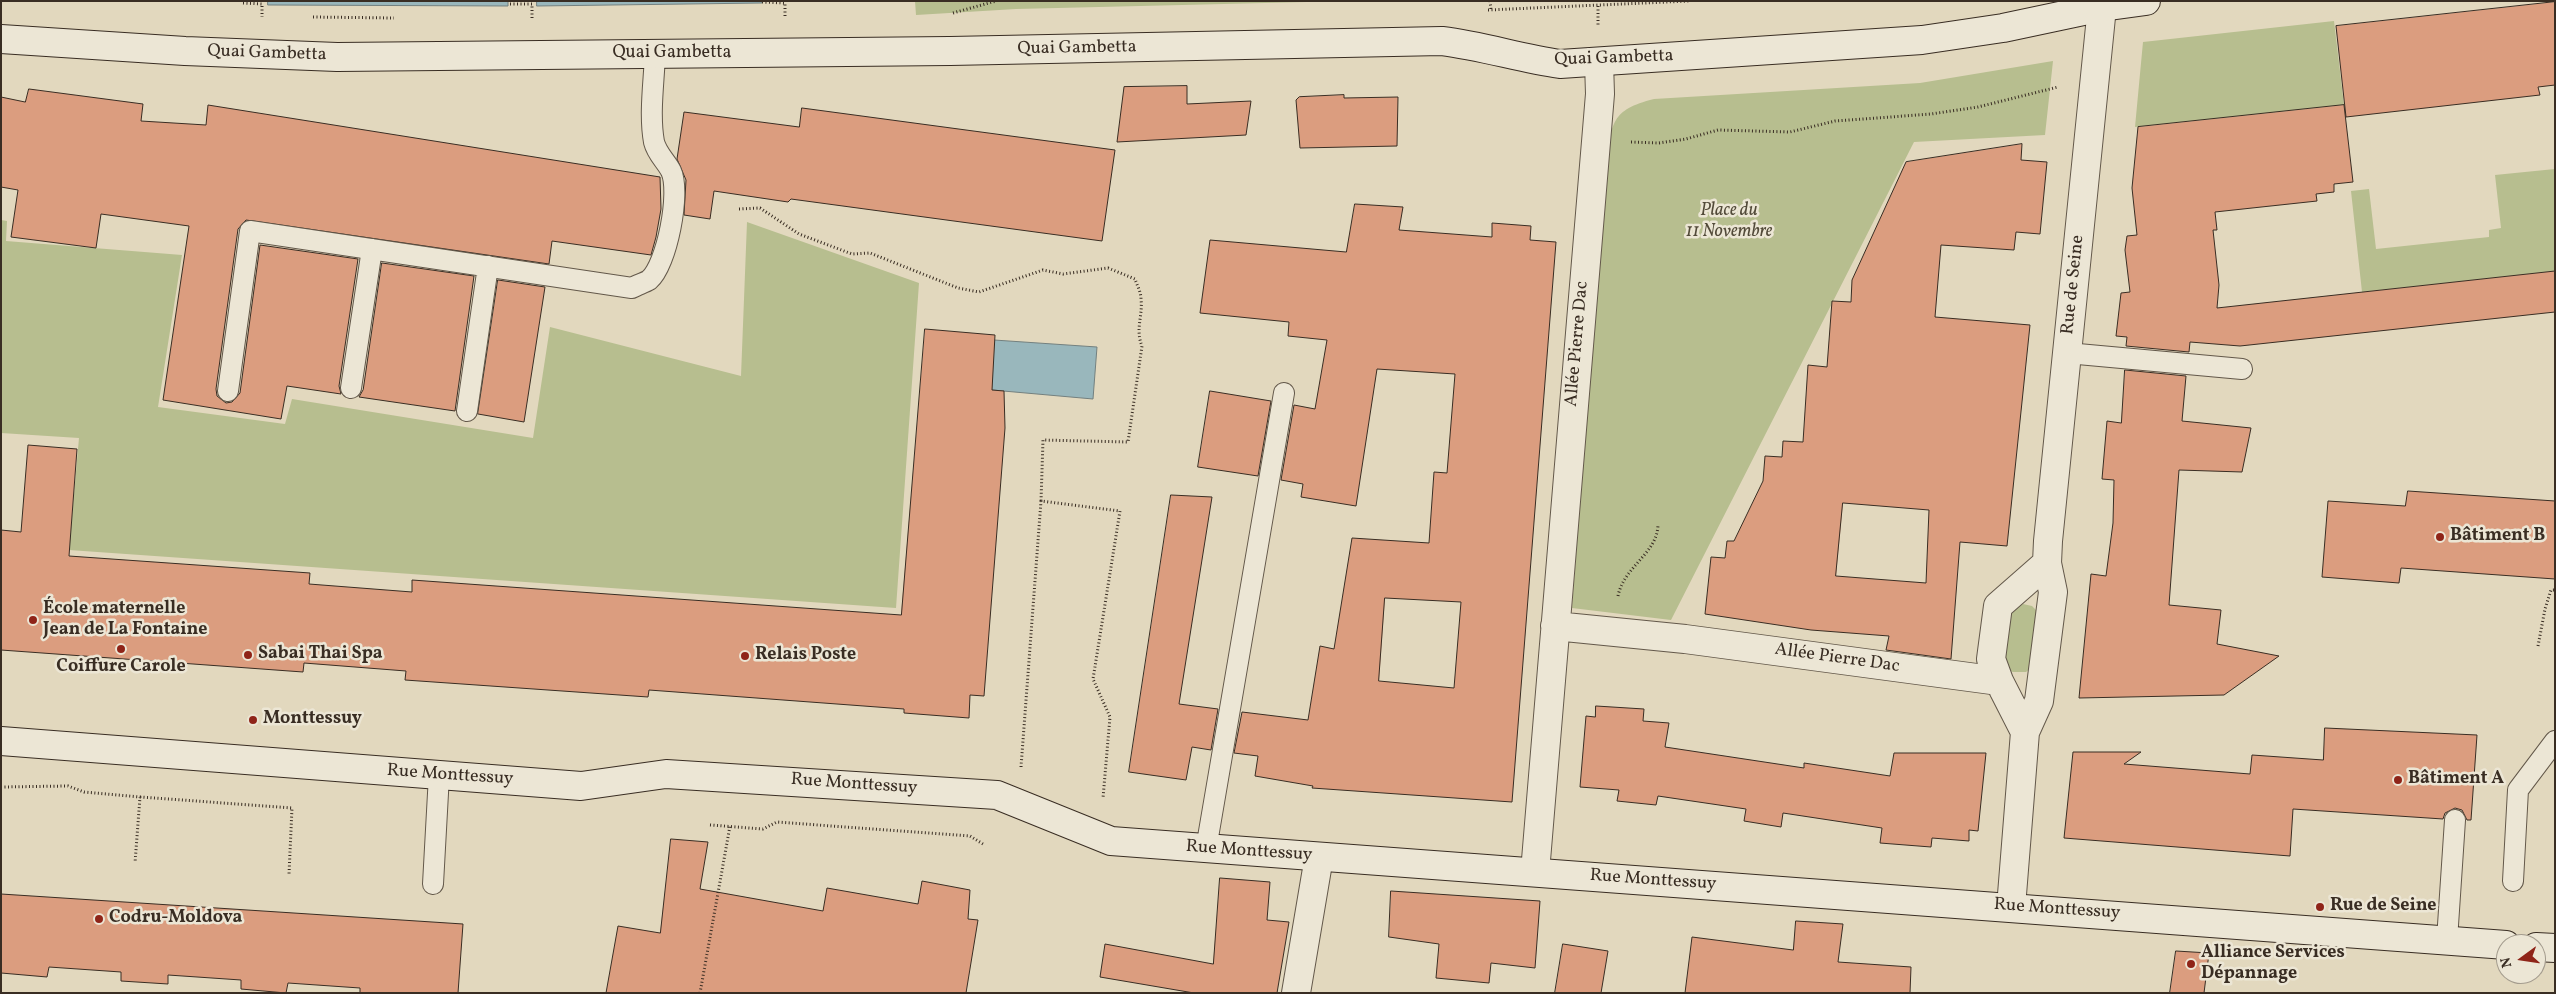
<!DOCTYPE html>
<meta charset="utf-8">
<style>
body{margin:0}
#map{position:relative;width:2556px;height:994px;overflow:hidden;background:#e2d8be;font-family:Vollkorn,serif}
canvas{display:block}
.frame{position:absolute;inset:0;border:2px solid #392d23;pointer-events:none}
.north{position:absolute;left:2496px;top:934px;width:50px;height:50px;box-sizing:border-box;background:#ece6d5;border:1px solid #a49c8e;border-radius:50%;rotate:256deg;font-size:14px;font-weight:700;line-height:20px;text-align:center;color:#392d23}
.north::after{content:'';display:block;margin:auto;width:18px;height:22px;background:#8f2418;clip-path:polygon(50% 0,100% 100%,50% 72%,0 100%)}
</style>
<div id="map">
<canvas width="2556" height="994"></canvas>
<div class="frame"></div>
<div class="north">N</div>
</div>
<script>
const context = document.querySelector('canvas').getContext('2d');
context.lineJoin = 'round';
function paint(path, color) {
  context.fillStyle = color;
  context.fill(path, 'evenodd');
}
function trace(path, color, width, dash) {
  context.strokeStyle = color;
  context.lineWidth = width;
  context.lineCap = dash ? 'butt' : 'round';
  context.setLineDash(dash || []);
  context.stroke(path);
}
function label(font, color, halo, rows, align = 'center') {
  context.font = font + ' Vollkorn,serif';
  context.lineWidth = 5;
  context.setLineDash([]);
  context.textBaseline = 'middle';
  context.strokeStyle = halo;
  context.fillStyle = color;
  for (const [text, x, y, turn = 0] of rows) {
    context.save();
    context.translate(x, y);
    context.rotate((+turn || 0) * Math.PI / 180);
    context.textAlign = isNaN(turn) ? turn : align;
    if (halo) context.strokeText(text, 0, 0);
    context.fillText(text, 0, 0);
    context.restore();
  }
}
paint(new Path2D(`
 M 915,1 L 1348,1 L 1016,9 L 916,15 Z
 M 2334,21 L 2344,105 L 2135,127 L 2143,42 Z
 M 2053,61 L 2045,135 L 1914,142 L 1671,620 L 1572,608 L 1605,163 C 1613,123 1610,110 1654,99 L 1920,83 Z
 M 2555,169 L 2555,271 L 2362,292 L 2351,191 L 2369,189 L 2376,249 L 2489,237 L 2489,230 L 2501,228 L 2495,175 Z
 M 1,220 L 7,221 L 6,241 L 182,255 L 158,407 L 285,424 L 292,399 L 533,438 L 550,327 L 741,376 L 747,222 L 919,283 L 896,608 L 69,550 L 79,438 L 1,433 Z
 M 2023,604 L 2032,606 L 2037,611 L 2032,667 L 2026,672 L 2013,672 L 2005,669 L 2002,657 L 2009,613 Z`), '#b7be8f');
const water = new Path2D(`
 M 268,1 L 508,1 L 508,6 L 268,5 Z
 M 537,1 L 762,1 L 762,3 L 537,6 Z
 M 994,340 L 1097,347 L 1093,399 L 992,390 Z`);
paint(water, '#99b7bc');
trace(water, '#73807f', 1);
const building = new Path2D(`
 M 2555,2 L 2555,85 L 2538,87 L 2540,95 L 2346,117 L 2336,26 Z
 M 1187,86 L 1187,104 L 1251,101 L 1246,135 L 1117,142 L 1124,87 Z
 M 29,89 L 143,104 L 141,121 L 206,125 L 208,105 L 660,177 L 661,209 L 656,237 L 651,255 L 552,241 L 549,264 L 246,220 L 238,229 L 216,389 L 217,396 L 226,403 L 232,402 L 240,393 L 260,245 L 358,259 L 339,386 L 341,394 L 287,386 L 281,419 L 163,400 L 189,226 L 101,214 L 96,248 L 11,237 L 18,190 L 1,187 L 1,97 L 25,102 Z
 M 1344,95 L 1344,98 L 1398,97 L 1397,146 L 1300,148 L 1296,100 L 1299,97 Z
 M 2344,105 L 2353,182 L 2334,184 L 2334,192 L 2316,194 L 2317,201 L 2215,212 L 2217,230 L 2213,230 L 2219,285 L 2217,308 L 2555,271 L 2555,312 L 2240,346 L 2190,342 L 2189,352 L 2126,346 L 2127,337 L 2116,336 L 2121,293 L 2130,292 L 2125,250 L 2127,236 L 2137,235 L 2132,188 L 2138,127 Z
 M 802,108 L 1115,150 L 1102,241 L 791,199 L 788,202 L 714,191 L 710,219 L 684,215 L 686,180 L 677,159 L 684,112 L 799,127 Z
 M 2022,144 L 2021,160 L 2047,162 L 2040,234 L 2016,232 L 2014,250 L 1941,245 L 1935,317 L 2030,325 L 2007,546 L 1960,542 L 1951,659 L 1886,650 L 1889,636 L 1811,630 L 1705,614 L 1711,557 L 1725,558 L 1727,541 L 1734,541 L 1763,481 L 1765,456 L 1782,457 L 1783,441 L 1803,442 L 1808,365 L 1827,367 L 1832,301 L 1851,302 L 1852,280 L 1906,162 ZM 1843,503 L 1929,510 L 1926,583 L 1836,576 Z
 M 1355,204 L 1403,207 L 1399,230 L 1492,237 L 1492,223 L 1531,226 L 1530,240 L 1556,242 L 1512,802 L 1312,788 L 1313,786 L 1255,776 L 1258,756 L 1234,753 L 1242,712 L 1308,720 L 1320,646 L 1334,649 L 1352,538 L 1429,543 L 1434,472 L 1447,473 L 1455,374 L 1377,369 L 1356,506 L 1301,497 L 1303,484 L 1281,480 L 1294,405 L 1315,409 L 1327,340 L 1288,336 L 1289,322 L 1200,313 L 1210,240 L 1346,252 ZM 1385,598 L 1461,602 L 1454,688 L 1379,681 Z
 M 382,263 L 474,276 L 455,411 L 359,397 L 363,390 Z
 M 498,280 L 545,287 L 524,422 L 478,414 Z
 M 925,329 L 995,335 L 992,390 L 1004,391 L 1005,428 L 984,696 L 970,695 L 969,718 L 904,713 L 904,709 L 649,690 L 648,697 L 405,680 L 406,671 L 304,663 L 303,672 L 1,650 L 1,530 L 21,532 L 28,445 L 77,449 L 69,556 L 310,573 L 309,584 L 412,592 L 412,580 L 901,615 Z
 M 2125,370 L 2186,376 L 2182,421 L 2251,428 L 2242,472 L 2179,470 L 2169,605 L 2221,610 L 2217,644 L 2279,656 L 2224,695 L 2079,698 L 2091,574 L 2106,576 L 2113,523 L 2114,480 L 2102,479 L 2107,421 L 2121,423 Z
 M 1210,391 L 1271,401 L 1258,476 L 1198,467 Z
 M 2408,491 L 2555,501 L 2555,579 L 2401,568 L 2399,583 L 2322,577 L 2328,501 L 2405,506 Z
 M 1171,495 L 1212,497 L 1179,704 L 1218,709 L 1211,750 L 1192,747 L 1186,780 L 1129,772 Z
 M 1596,706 L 1644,709 L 1643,721 L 1669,723 L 1665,747 L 1804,768 L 1804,763 L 1890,776 L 1894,753 L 1986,753 L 1978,831 L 1969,830 L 1969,841 L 1932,838 L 1931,847 L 1880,843 L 1882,828 L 1783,813 L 1781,827 L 1744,821 L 1746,809 L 1658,796 L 1656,805 L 1617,801 L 1619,790 L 1580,787 L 1586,716 L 1595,717 Z
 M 2325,728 L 2477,735 L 2471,820 L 2467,820 L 2462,810 L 2455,808 L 2445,813 L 2443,819 L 2293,809 L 2290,856 L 2064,838 L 2073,752 L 2141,752 L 2124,764 L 2250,774 L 2252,755 L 2323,760 Z
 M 671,839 L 708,842 L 700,889 L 823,911 L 827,888 L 918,904 L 922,881 L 970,890 L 968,919 L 978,920 L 966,993 L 606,993 L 618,926 L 660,933 Z
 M 1220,878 L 1270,882 L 1267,920 L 1289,922 L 1277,993 L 1194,993 L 1100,977 L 1105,944 L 1213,964 Z
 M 1391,891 L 1540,901 L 1535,968 L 1491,963 L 1489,983 L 1436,978 L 1439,944 L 1389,937 Z
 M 1,894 L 463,924 L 458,993 L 360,993 L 360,988 L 288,983 L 286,993 L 241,989 L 241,980 L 168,975 L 168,984 L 121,981 L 121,972 L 49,967 L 47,977 L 1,973 Z
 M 1796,921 L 1843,924 L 1838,962 L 1911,967 L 1910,993 L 1685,993 L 1692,937 L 1793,950 Z
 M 1563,944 L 1608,951 L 1601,993 L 1555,993 Z
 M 2176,951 L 2209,953 L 2204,993 L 2170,993 Z`);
paint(building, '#db9d7f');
trace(building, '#392d23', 1);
const lane = new Path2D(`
 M 2067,353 L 2242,369
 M 351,388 L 372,249
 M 228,391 L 250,231 L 632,288 C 637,285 644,283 649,280 C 667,265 681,192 671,171 C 666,161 657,154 654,142 C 649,114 654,82 655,54
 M 467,411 L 488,266
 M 1206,849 L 1284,393
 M 2513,881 L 2518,790 L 2555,741
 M 433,884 L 439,775
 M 2447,940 L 2455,820`);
const street = new Path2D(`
 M 2047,563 L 1998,606 L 1991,659 L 1999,681 L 2025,732 L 2039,701 L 2053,592 L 2047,563 L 2048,541 L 2102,7
 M 1555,626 L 1685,639 L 1999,681
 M 1535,872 L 1600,94 L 1599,62
 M 2011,907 L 2025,732
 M 1296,993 L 1319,857`);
const secondary = new Path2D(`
 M 1,39 L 185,51 L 337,57 L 950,51 L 1442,41 C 1482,46 1520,58 1560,64 L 1922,40 L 2003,28 L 2102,7 L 2146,1
 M 1,741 L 581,786 L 666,774 L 997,795 L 1111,841 L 2506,945
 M 2536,947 L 2555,948`);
trace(lane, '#63584a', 22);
trace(street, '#63584a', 30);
trace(secondary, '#392d23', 30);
trace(new Path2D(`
 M 1490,1 L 1491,10
 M 762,2 L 785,3 L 785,16
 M 243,3 L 262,4 L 262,17
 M 510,4 L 532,4 L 532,18
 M 1598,6 L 1598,26
 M 1488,10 L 1689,1
 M 953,13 L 996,1
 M 313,17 L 394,18
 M 1631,142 L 1659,143 L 1686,139 L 1718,130 L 1790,132 L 1835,121 L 1931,114 L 1978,107 L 2058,87
 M 739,209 L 760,208 L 799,234 L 852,254 L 870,253 L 958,288 L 979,292 L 1043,270 L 1063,274 L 1108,268 L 1135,279 C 1137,285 1141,292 1141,299 C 1143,316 1135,329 1142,346 L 1128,442 L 1043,440 L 1041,501
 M 1618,596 C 1624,566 1657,554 1658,525
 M 2538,646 L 2545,609 L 2551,590 L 2555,590
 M 1021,767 L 1041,501 L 1120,511 L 1093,679 L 1110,717 L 1103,798
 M 1,787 L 68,786 L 84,792 L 140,797 L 135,863
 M 140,797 L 292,808 L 289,874
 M 710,825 L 763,829 L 777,822 L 970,836 L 983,844
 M 700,993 L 730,826`), '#392d23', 3, [1, 2.5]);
trace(lane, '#ece6d5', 20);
trace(street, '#ece6d5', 28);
trace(secondary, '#ece6d5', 28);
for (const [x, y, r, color] of [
 [2440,537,5,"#8f2418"],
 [33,620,5,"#8f2418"],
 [121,649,5,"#8f2418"],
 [248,655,5,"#8f2418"],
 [745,656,5,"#8f2418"],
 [253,720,5,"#8f2418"],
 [2398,780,5,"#8f2418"],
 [2320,907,5,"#8f2418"],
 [99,919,5,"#8f2418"],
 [2191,964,5,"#8f2418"]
]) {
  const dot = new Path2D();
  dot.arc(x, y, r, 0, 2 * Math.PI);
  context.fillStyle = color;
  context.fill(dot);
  trace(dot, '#ece6d5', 2);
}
label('18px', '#392d23', '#ece6d5', [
 ["Quai Gambetta",1077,49,-1],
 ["Quai Gambetta",267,54,2],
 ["Quai Gambetta",672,54],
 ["Quai Gambetta",1614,59,-2],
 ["Rue de Seine",2074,285,-84],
 ["Allée Pierre Dac",1578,344,-85],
 ["Allée Pierre Dac",1837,659,8],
 ["Rue Monttessuy",450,776,4],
 ["Rue Monttessuy",854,785,4],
 ["Rue Monttessuy",1249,852,4],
 ["Rue Monttessuy",1653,881,4],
 ["Rue Monttessuy",2057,910,4]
]);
label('italic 18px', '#524a39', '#ece6d5', [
 ["Place du",1729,212],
 ["11 Novembre",1729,233]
]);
label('bold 18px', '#392d23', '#ece6d5', [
 ["Bâtiment B",2450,537],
 ["École maternelle",43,610],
 ["Jean de La Fontaine",43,631],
 ["Sabai Thai Spa",258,655],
 ["Relais Poste",755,656],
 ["Coiffure Carole",121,668,"center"],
 ["Monttessuy",263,720],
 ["Bâtiment A",2408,780],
 ["Rue de Seine",2330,907],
 ["Codru-Moldova",109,919],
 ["Alliance Services",2201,954],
 ["Dépannage",2201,975]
], 'left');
</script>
